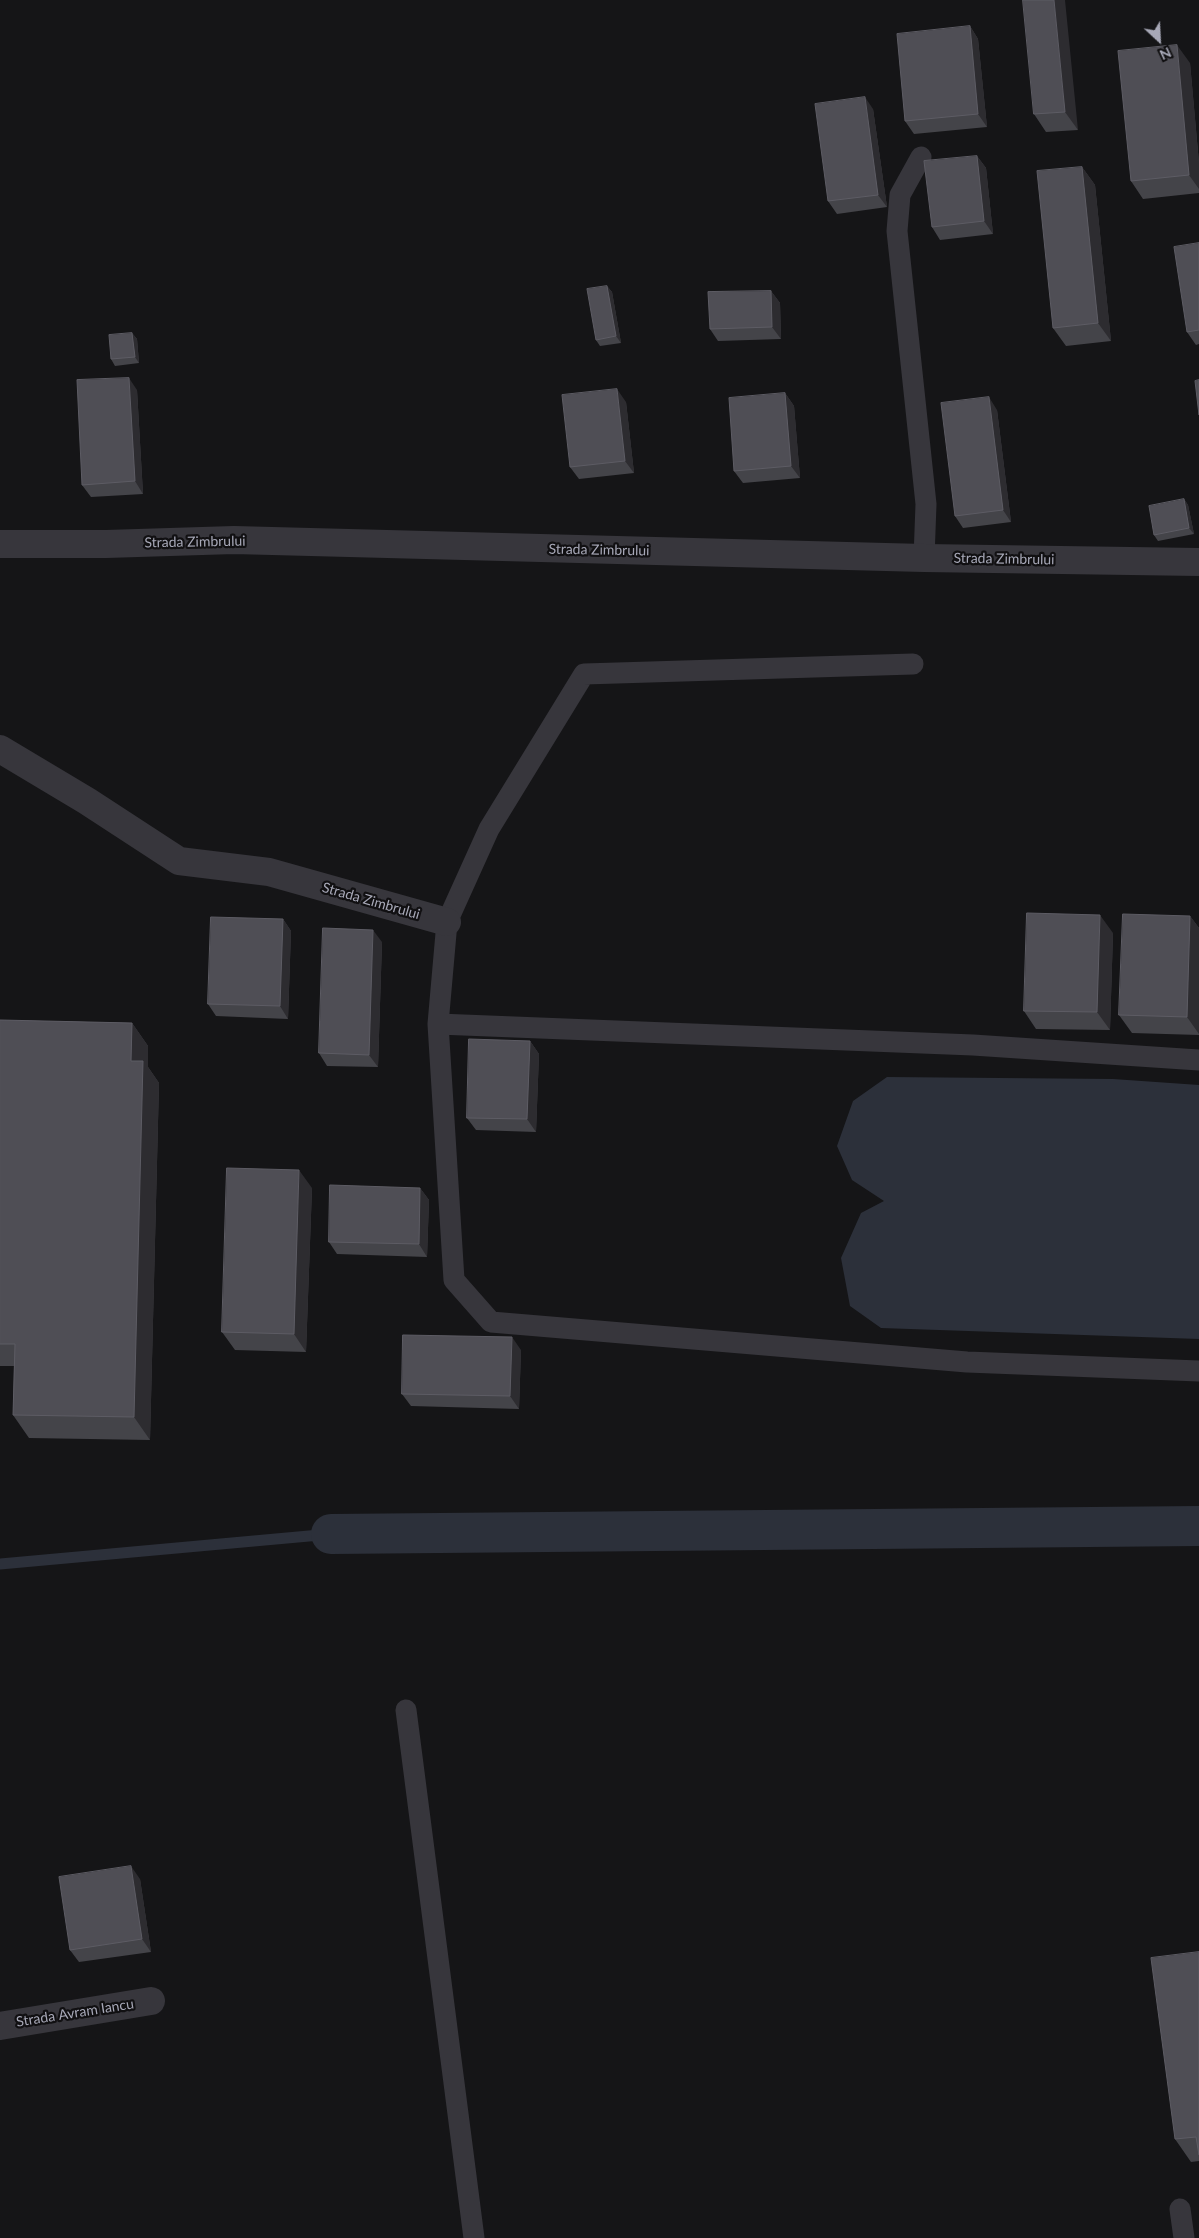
<!DOCTYPE html>
<style>
body{margin:0}
#map{position:relative;width:1199px;height:2238px;overflow:hidden;background:#151517;font-family:Lato,sans-serif}
canvas{display:block}
.north{position:absolute;left:1134px;top:15px;width:50px;height:50px;-webkit-text-stroke:4px #111012;paint-order:stroke;rotate:155deg;font-size:14px;font-weight:700;line-height:20px;text-align:center;color:#a7a8b7}
.north::after{content:'';display:block;margin:auto;width:18px;height:22px;background:#a7a8b7;clip-path:polygon(50% 0,100% 100%,50% 72%,0 100%)}
</style>
<div id="map">
<canvas width="1199" height="2238"></canvas>
<div class="north">N</div>
</div>
<script>
const context = document.querySelector('canvas').getContext('2d');
context.lineJoin = 'round';
function paint(path, color) {
  context.fillStyle = color;
  context.fill(path, 'evenodd');
}
function trace(path, color, width, dash) {
  context.strokeStyle = color;
  context.lineWidth = width;
  context.lineCap = dash ? 'butt' : 'round';
  context.setLineDash(dash || []);
  context.stroke(path);
}
function label(font, color, halo, rows, align = 'center') {
  context.font = font + ' Lato,sans-serif';
  context.lineWidth = 4.5;
  context.setLineDash([]);
  context.textBaseline = 'middle';
  context.strokeStyle = halo;
  context.fillStyle = color;
  for (const [text, x, y, turn = 0] of rows) {
    context.save();
    context.translate(x, y);
    context.rotate((+turn || 0) * Math.PI / 180);
    context.textAlign = isNaN(turn) ? turn : align;
    if (halo) context.strokeText(text, 0, 0);
    context.fillText(text, 0, 0);
    context.restore();
  }
}
paint(new Path2D(`
 M 887,1077 L 1113,1079 L 1199,1085 L 1199,1339 L 881,1328 L 850,1306 L 841,1258 L 861,1213 L 884,1201 L 852,1180 L 837,1146 L 853,1101 Z`), '#2c303a');
trace(new Path2D(`
 M 0,1564 L 331,1534`), '#2c303a', 11);
trace(new Path2D(`
 M 331,1534 L 1199,1526`), '#2c303a', 40);
trace(new Path2D(`
 M 921,157 L 900,195 L 897,231 L 926,504 L 924,558
 M 438,1024 L 447,922 L 489,829 L 584,674 L 913,664
 M 1199,1060 L 973,1045 L 438,1024 L 454,1280 L 491,1322 L 967,1362 L 1199,1371
 M 406,1710 L 474,2238
 M 1180,2209 L 1184,2238`), '#37363c', 21);
trace(new Path2D(`
 M 0,544 L 106,544 L 234,540 L 924,558 L 1199,562
 M 0,749 L 87,801 L 179,861 L 269,872 L 447,922
 M 0,2026 L 151,2001`), '#37363c', 28);
paint(new Path2D(`
 M 1023,0 L 1078,130 L 1046,132 L 1034,114 Z
 M 970,26 L 978,39 L 987,127 L 914,134 L 905,121 Z
 M 1190,63 L 1199,163 L 1199,193 L 1143,199 L 1131,181 Z
 M 873,109 L 887,207 L 837,214 L 828,201 Z
 M 977,156 L 986,168 L 993,234 L 940,240 L 932,227 Z
 M 1082,167 L 1095,185 L 1111,341 L 1066,346 L 1053,328 Z
 M 1199,243 L 1199,344 L 1196,345 L 1187,332 Z
 M 607,286 L 612,292 L 621,343 L 600,346 L 596,340 Z
 M 771,291 L 780,303 L 781,339 L 718,341 L 710,329 Z
 M 132,333 L 137,339 L 139,363 L 115,366 L 111,359 Z
 M 137,390 L 143,494 L 91,497 L 82,485 Z
 M 785,393 L 794,406 L 800,478 L 743,483 L 734,471 Z
 M 626,402 L 634,473 L 579,479 L 570,467 Z
 M 997,410 L 1011,522 L 963,528 L 955,516 Z
 M 1184,499 L 1188,505 L 1194,534 L 1158,541 L 1154,535 Z
 M 1190,916 L 1199,928 L 1199,1035 L 1132,1033 L 1119,1015 Z
 M 283,919 L 291,931 L 288,1019 L 216,1016 L 208,1004 Z
 M 1113,933 L 1110,1030 L 1036,1029 L 1024,1011 Z
 M 382,942 L 378,1067 L 327,1066 L 319,1053 Z
 M 0,1020 L 132,1023 L 148,1046 L 148,1067 L 159,1083 L 150,1440 L 29,1438 L 13,1415 L 14,1366 L 0,1366 Z
 M 530,1041 L 539,1054 L 536,1132 L 476,1130 L 467,1118 Z
 M 312,1188 L 306,1352 L 235,1350 L 222,1332 Z
 M 420,1188 L 429,1200 L 427,1257 L 337,1254 L 329,1242 Z
 M 521,1350 L 519,1409 L 411,1406 L 402,1394 Z
 M 140,1879 L 151,1952 L 79,1962 L 70,1950 Z
 M 1199,1952 L 1199,2161 L 1191,2162 L 1175,2139 Z`), '#444449');
paint(new Path2D(`
 M 1054,0 L 1065,0 L 1078,130 L 1065,112 Z
 M 970,26 L 978,39 L 987,127 L 978,114 Z
 M 1177,45 L 1190,63 L 1199,163 L 1199,189 L 1189,175 Z
 M 865,97 L 873,109 L 887,207 L 878,195 Z
 M 977,156 L 986,168 L 993,234 L 984,221 Z
 M 1082,167 L 1095,185 L 1111,341 L 1098,323 Z
 M 607,286 L 612,292 L 621,343 L 616,336 Z
 M 771,291 L 780,303 L 781,339 L 772,327 Z
 M 132,333 L 137,339 L 139,363 L 135,357 Z
 M 129,378 L 137,390 L 143,494 L 135,481 Z
 M 617,389 L 626,402 L 634,473 L 625,461 Z
 M 785,393 L 794,406 L 800,478 L 791,466 Z
 M 989,397 L 997,410 L 1011,522 L 1003,510 Z
 M 1184,499 L 1188,505 L 1194,534 L 1189,528 Z
 M 1100,915 L 1113,933 L 1110,1030 L 1097,1012 Z
 M 1190,916 L 1199,928 L 1199,1034 L 1187,1017 Z
 M 283,919 L 291,931 L 288,1019 L 280,1006 Z
 M 373,930 L 382,942 L 378,1067 L 369,1055 Z
 M 132,1023 L 148,1046 L 148,1067 L 159,1083 L 150,1440 L 134,1417 L 131,1061 Z
 M 530,1041 L 539,1054 L 536,1132 L 527,1119 Z
 M 299,1170 L 312,1188 L 306,1352 L 294,1334 Z
 M 420,1188 L 429,1200 L 427,1257 L 419,1244 Z
 M 512,1337 L 521,1350 L 519,1409 L 510,1396 Z
 M 131,1866 L 140,1879 L 151,1952 L 142,1939 Z`), '#2d2c30');
const building = new Path2D(`
 M 1023,0 L 1054,0 L 1065,112 L 1034,114 Z
 M 970,26 L 978,114 L 905,121 L 897,34 Z
 M 1177,45 L 1189,175 L 1131,181 L 1118,51 Z
 M 865,97 L 878,195 L 828,201 L 815,104 Z
 M 977,156 L 984,221 L 932,227 L 924,161 Z
 M 1082,167 L 1098,323 L 1053,328 L 1037,171 Z
 M 1199,243 L 1199,330 L 1187,332 L 1174,247 Z
 M 607,286 L 616,336 L 596,340 L 587,289 Z
 M 771,291 L 772,327 L 710,329 L 708,292 Z
 M 132,333 L 135,357 L 111,359 L 109,335 Z
 M 129,378 L 135,481 L 82,485 L 77,380 Z
 M 1199,380 L 1199,415 L 1195,381 Z
 M 617,389 L 625,461 L 570,467 L 562,395 Z
 M 785,393 L 791,466 L 734,471 L 729,398 Z
 M 989,397 L 1003,510 L 955,516 L 941,403 Z
 M 1184,499 L 1189,528 L 1154,535 L 1149,506 Z
 M 1027,913 L 1100,915 L 1097,1012 L 1024,1011 Z
 M 1123,914 L 1190,916 L 1187,1017 L 1119,1015 Z
 M 211,917 L 283,919 L 280,1006 L 208,1004 Z
 M 323,928 L 373,930 L 369,1055 L 319,1053 Z
 M 0,1020 L 132,1023 L 131,1061 L 143,1061 L 134,1417 L 13,1415 L 15,1344 L 0,1344 Z
 M 469,1039 L 530,1041 L 527,1119 L 467,1118 Z
 M 227,1168 L 299,1170 L 294,1334 L 222,1332 Z
 M 330,1185 L 420,1188 L 419,1244 L 329,1242 Z
 M 403,1335 L 512,1337 L 510,1396 L 402,1394 Z
 M 131,1866 L 142,1939 L 70,1950 L 59,1877 Z
 M 1199,1952 L 1199,2155 L 1196,2137 L 1175,2139 L 1151,1958 Z`);
paint(building, '#4f4e55');
trace(building, '#5d5c64', 1);
label('14px', '#a7a8b7', '#111012', [
 ["Strada Zimbrului",195,542,-1],
 ["Strada Zimbrului",599,550,1],
 ["Strada Zimbrului",1004,559,1],
 ["Strada Zimbrului",371,901,16],
 ["Strada Avram Iancu",75,2013,-9]
]);
</script>
